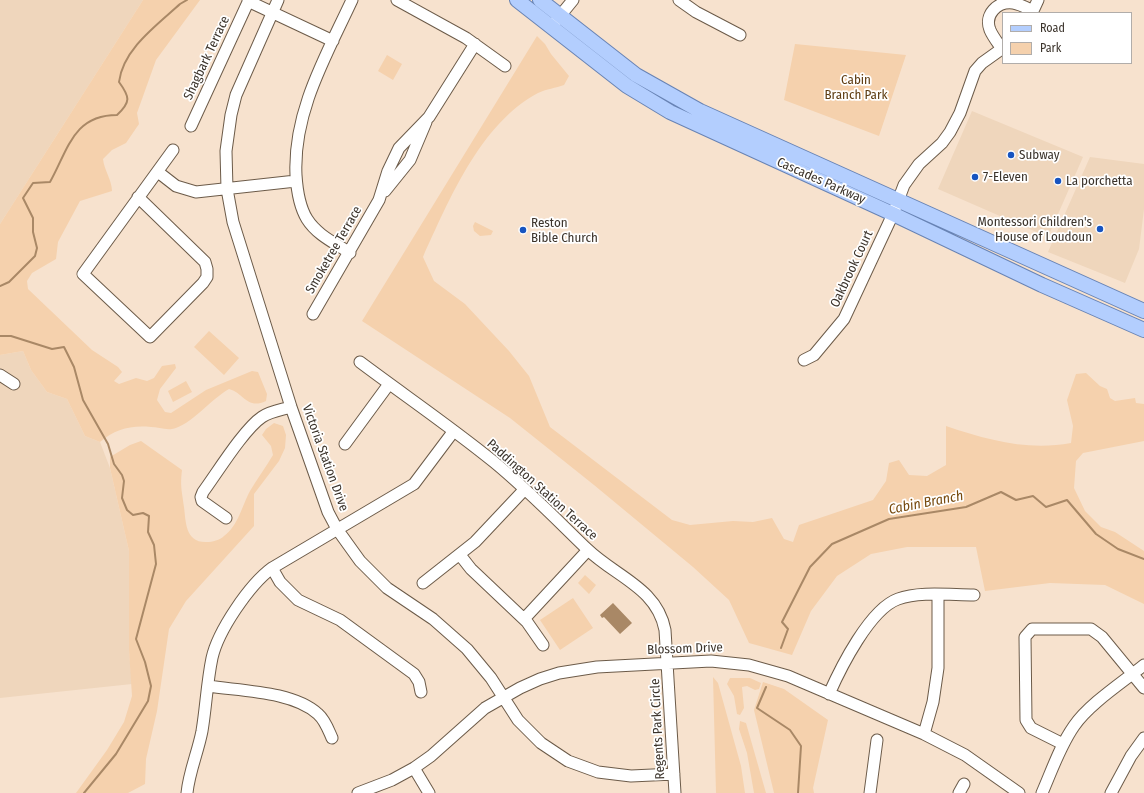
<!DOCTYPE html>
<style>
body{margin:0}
#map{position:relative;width:1144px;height:793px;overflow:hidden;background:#f7e2ce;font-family:"Fira Sans Condensed",sans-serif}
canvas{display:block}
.legend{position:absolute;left:1002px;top:12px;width:130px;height:52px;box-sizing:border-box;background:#fff;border:1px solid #b1adaa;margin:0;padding:5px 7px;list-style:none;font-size:12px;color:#3b332b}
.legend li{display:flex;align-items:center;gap:8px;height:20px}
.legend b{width:20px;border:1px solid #b1adaa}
</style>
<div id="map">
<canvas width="1144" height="793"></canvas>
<ul class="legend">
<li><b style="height:5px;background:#b3cefe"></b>Road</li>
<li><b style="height:11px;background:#f5d1ad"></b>Park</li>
</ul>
</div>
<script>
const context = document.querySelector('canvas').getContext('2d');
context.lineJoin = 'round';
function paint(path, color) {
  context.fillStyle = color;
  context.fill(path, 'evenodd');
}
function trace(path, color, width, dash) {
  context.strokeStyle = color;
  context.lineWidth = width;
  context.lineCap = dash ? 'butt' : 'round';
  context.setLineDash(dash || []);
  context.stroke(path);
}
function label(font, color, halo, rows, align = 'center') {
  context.font = font + ' "Fira Sans Condensed",sans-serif';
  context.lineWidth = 3.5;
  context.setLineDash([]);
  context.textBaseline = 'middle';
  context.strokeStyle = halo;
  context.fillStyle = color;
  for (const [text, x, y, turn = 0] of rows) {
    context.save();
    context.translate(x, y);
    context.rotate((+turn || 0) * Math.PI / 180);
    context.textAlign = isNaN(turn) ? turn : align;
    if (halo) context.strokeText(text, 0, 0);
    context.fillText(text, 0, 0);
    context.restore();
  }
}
paint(new Path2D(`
 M 0,0 L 143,0 L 0,224 Z
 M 972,111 L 1083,157 L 1048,237 L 938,189 Z
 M 1090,157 L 1144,164 L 1144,209 L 1139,249 L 1125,283 L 1048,252 Z
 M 23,351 L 31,370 L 47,392 L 67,399 L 85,436 L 100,442 L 110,468 L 129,551 L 129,650 L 132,684 L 0,698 L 0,355 Z`), '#efd6bc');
paint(new Path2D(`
 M 143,0 L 200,0 L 156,60 L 137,113 L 139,124 L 126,143 L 112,150 L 103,159 C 104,170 112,180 112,191 L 80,201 L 58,242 L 56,259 L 32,273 L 27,281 L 28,289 L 92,350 L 118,367 L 122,372 L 114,381 L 119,384 L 136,378 L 147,381 L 154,378 L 162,366 L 175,364 L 176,368 L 160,389 L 157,400 L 165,412 L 171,413 L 206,390 L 252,371 L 258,372 L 267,394 L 266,401 C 247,410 244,393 229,389 C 211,399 190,426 172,429 C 165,430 157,427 151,427 C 131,425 115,429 100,442 L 85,436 L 67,399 L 47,392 L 31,370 L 23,351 L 0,355 L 0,224 Z
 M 537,36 L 545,44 L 551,54 L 569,76 L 564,85 C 556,88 546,89 538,93 C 480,124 449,200 423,257 L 434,281 L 465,304 L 509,351 L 529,376 L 550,427 L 672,520 L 690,525 L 733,521 L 753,522 L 772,518 L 784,539 L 793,542 L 799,525 L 873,500 L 886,481 L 889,463 L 899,460 L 909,475 L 927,476 L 946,465 L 946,426 C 987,440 1028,451 1071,443 L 1073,426 L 1067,400 L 1076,374 L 1086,373 L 1100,386 L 1107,389 L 1110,398 L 1115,401 L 1135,398 L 1136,403 L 1144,404 L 1144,441 L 1083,453 L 1076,461 L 1074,488 L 1085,511 L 1101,527 L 1115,532 L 1144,551 L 1144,604 L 1105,585 L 1050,583 L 985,591 L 976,547 L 907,547 L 871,554 L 837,576 L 811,611 L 792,655 L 749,643 L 729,600 L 693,567 L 594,485 L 510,418 L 362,321 Z
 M 795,44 L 906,55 L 879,136 L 784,100 Z
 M 387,55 L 402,64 L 393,80 L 378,71 Z
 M 475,222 L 493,231 L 491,235 L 480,236 L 474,231 L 473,226 Z
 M 209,331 L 239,358 L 224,375 L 194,347 Z
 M 186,381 L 192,392 L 173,402 L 168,391 Z
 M 274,423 L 283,426 L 286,435 L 285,448 L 279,461 L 254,494 L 254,526 L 186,601 L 169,629 L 157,711 L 146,759 L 145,784 L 128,793 L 76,793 L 107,750 L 124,722 L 132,696 L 129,650 L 129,551 L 110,468 L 110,457 L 130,445 L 141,441 L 182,470 C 180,487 182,491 184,507 C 186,522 185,543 207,542 C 212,542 220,540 224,536 C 238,526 242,506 250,491 C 257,479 266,467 273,455 L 271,446 L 262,435 L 266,429 Z
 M 585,575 L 596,585 L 589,594 L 578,583 Z
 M 573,598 L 593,628 L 560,650 L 540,620 Z
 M 713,677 L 718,683 L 741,766 L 745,793 L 716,793 Z
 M 730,678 L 750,678 L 761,683 L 759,689 L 755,690 L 747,686 L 742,687 L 744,708 L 740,715 L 737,714 L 734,696 L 727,684 Z
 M 763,682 L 784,689 L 828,720 L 813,788 L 814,793 L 774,793 L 754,710 Z
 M 740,721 L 746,723 L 766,793 L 754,793 L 747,753 L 739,729 Z`), '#f5d1ad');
paint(new Path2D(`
 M 613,603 L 632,623 L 620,634 L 604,617 L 602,618 L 600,615 Z`), '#a98866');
trace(new Path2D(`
 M 0,286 L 9,282 L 35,256 L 37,248 L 33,232 L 33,218 L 23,198 L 33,183 L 50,182 C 68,150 73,115 117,115 C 131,102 130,97 119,82 C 123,49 157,25 180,4 L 187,0
 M 0,336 L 11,336 L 52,349 L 64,347 L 74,367 L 83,400 L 108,444 L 114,464 L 122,475 L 124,481 L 122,498 L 127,510 L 133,515 L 143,513 L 149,516 L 148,532 L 154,545 L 156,564 L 136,639 L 145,662 L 151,686 L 148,701 L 116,754 L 84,793
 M 781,648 L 788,629 L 782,622 L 810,567 L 832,544 L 889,519 L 966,507 L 1001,492 L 1016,500 L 1033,496 L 1046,507 L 1067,500 L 1096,534 L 1118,549 L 1144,559
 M 766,687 L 757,708 L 790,730 L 801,746 L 798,793`), '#a98866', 2);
const minor = new Path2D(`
 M 278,0 L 236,95 L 231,115 L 226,151 L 227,189 L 233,222 L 291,407 L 328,512 L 337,529 L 360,561 L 387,588 L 433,619 L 467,649 L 491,678 L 518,720 L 541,743 L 568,761 L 598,772 L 631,776 L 674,774
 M 397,0 L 466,38 L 505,66
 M 679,0 L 696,12 L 740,35
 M 248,1 L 333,41
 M 1032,13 L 1038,0
 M 555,22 L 573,0
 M 1002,49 C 998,43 993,37 990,30 C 984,15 997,1 1013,3 C 1020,4 1027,8 1033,11
 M 191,126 L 249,0
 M 158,172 L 176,186 L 196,192 L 296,181
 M 385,191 L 410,160 L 426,122
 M 138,197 L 205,262 L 207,269 L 207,277 L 203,283 L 150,337 L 83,274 L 173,150
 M 350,253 C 335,243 317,235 307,219 C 299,206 297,191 296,175 C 293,112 326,56 352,0
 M 313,314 L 379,200 L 388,171 L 399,148 L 429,117 L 475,44
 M 804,360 L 814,355 L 844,319 L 893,214 L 904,185 L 919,164 L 942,143 L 950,132 L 960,113 L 975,71 L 982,63 L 1003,48
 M 360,362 C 404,395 451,427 494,462 C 527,489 557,520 587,549 C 616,577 657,588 665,630 L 675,793
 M 0,375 L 14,384
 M 345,444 L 389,384
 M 226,518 L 202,501 L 201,497 L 203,492 C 217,473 244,429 262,417 C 271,411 281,410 291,407
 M 460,555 L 471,569 L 527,622 L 543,645
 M 272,568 L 280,582 L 298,600 L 340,620 L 414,674 L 419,682 L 421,692
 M 423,583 L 475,542 L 524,490
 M 524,619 L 588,550
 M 208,686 C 240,691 293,691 318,714 C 325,720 328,729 332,738
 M 829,694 C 841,667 870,609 898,599 C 919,591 951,595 974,595
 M 924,734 L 933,702 L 938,668 L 938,595
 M 1063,744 L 1031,728 L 1026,720 L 1025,637 L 1032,629 L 1091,629 L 1102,637 L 1144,688
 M 414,768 L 429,793
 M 187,793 C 189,772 198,752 202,731 C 206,707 207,682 212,658 C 218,631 249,585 272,568 L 414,484 L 453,432
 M 358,793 L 392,780 L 414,768 L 431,756 L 485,708 L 520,688 L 540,679 L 559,673 L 597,667 L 711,661 L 749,665 L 788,676 L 924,734 L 965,755 L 1019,793
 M 870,793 L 877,740
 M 959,793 L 964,784
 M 1042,793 C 1052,770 1060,746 1074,726 C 1089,704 1123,682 1144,665
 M 1111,793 L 1131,756 L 1144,738`);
const major = new Path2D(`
 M 517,0 L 627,86 L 670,112 L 893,214 L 1042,285 L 1144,330
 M 540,0 L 636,75 L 700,111 L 1144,311`);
trace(minor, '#6c5b49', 13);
trace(major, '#6883b4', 16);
trace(minor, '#fff', 11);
trace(major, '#b3cefe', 14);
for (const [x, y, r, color] of [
 [1011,155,4,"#1754c0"],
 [975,177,4,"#1754c0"],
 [1058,181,4,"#1754c0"],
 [1100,229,4,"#1754c0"],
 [523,230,4,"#1754c0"]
]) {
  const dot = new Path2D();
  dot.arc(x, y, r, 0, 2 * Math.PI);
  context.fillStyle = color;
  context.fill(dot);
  trace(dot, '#fff', 1.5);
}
label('13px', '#3b332b', '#fff', [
 ["Shagbark Terrace",207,58,-65],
 ["Cascades Parkway",821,181,24],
 ["Smoketree Terrace",334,250,-60],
 ["Oakbrook Court",852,269,-65],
 ["Victoria Station Drive",325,458,70],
 ["Paddington Station Terrace",542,490,42],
 ["Blossom Drive",685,649,-2],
 ["Regents Park Circle",658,729,-93]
]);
label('13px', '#5d3b10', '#fff', [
 ["Cabin",856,80],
 ["Branch Park",856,95]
]);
label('13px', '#3b332b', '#fff', [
 ["Subway",1019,155],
 ["7-Eleven",983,177],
 ["La porchetta",1066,181],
 ["Montessori Children's",1092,222,"right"],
 ["House of Loudoun",1092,237,"right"],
 ["Reston",531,223],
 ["Bible Church",531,238]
], 'left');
label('italic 14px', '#774a0e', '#fff', [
 ["Cabin Branch",926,503,-11]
]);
</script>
